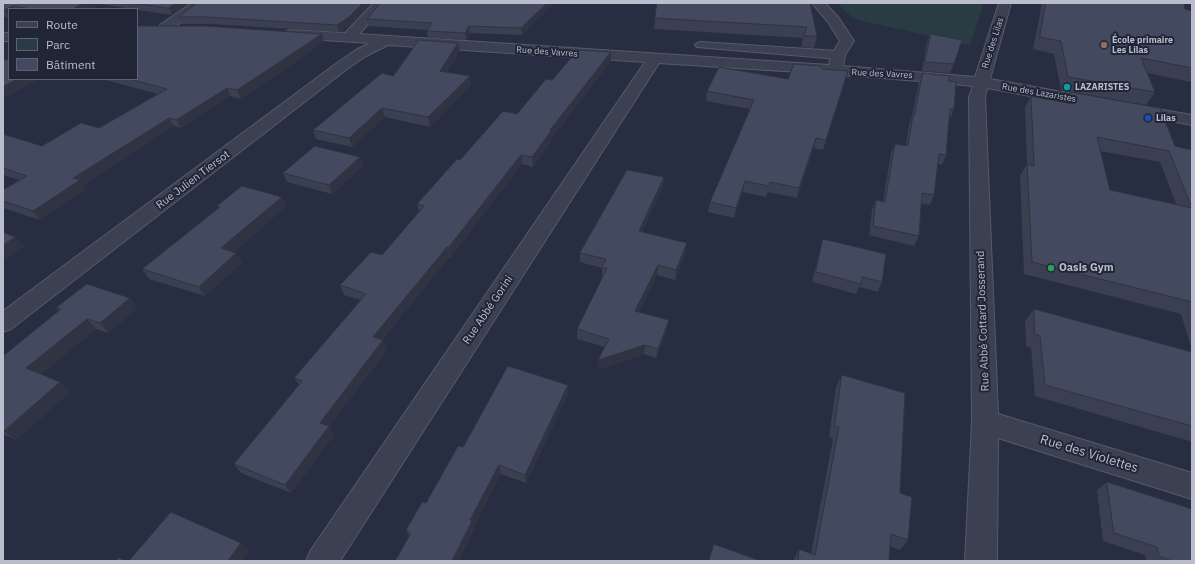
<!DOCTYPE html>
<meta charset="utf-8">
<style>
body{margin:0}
#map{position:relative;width:1195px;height:564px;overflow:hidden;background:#282e42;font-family:"IBM Plex Sans",sans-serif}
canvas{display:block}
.frame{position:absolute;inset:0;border:4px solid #babdcc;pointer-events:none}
.legend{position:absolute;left:8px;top:8px;width:130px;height:72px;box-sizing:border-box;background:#212637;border:1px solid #5e6273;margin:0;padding:5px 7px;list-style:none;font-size:12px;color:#babdcc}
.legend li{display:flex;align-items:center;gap:8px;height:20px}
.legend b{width:20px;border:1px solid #5e6273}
</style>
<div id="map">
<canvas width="1195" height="564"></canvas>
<div class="frame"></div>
<ul class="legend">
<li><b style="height:5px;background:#3c4152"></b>Route</li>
<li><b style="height:11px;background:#2a3c43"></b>Parc</li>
<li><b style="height:11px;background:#43495f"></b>Bâtiment</li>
</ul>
</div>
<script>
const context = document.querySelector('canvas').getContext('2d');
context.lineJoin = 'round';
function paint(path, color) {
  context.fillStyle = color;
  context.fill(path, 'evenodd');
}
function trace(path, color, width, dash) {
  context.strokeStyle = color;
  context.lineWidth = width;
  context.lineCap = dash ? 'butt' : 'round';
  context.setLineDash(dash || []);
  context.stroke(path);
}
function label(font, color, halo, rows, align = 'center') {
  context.font = font + ' "IBM Plex Sans",sans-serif';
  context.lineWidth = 4;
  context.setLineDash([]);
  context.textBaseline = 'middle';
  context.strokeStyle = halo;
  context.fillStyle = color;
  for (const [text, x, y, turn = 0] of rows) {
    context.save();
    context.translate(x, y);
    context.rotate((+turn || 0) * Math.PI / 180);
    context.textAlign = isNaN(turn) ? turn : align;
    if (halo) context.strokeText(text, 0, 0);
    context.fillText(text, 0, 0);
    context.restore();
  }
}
paint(new Path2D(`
 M 837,3 L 984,3 L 970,45 L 854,19 Z`), '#2a3c43');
const lane = new Path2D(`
 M 701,42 L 838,51 L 842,52 L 844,55 L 842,58 L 838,59 L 697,47 L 695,45 L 697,43 Z`);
const street = new Path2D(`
 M 192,3 L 206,3 L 170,31 L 165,32 L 160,31 L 158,28 L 160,25 Z
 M 374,3 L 387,3 L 359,34 L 829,65 L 831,55 L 840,41 L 828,22 L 812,3 L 825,3 L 838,17 L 854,41 L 845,55 L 843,66 L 975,77 L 999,3 L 1011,3 L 990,79 L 1096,98 L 1102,100 L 1104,103 L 1102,106 L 1096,108 L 987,88 L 985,97 L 998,414 L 1192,473 L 1192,499 L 998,438 L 997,561 L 965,561 L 972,422 L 969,97 L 973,86 C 868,75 764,70 659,63 L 340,561 L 306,561 L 311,550 L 645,62 L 388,45 L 366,56 L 347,69 L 11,329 L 3,332 L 3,311 L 337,63 L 356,50 L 370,43 L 292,38 L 287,37 L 285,34 L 287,31 L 292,30 L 345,33 Z
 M 3,33 L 9,33 L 9,41 L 3,41 Z
 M 1134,105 L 1192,115 L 1192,125 L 1128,113 L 1126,110 L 1128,107 Z`);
trace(lane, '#555969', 2);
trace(street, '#555969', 2);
paint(lane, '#3c4152');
paint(street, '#3c4152');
paint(new Path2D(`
 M 3,3 L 189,3 L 172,15 L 137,10 L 137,9 L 132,9 L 99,4 L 90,9 L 9,9 L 8,17 L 3,16 Z
 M 197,3 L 372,3 L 351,24 L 339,32 L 210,24 L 182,24 L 179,17 Z
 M 554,3 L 522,35 L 470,33 L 466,40 L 428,38 L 427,31 L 427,30 L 369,26 L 367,19 Z
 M 810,3 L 817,36 L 814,48 L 801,47 L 803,38 L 654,29 L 655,18 Z
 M 1042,3 L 1184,3 L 1185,9 L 1192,11 L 1192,80 L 1190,82 L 1148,73 L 1155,92 L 1146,105 L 1061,90 L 1054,54 L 1033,49 Z
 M 931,34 L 954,64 L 950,73 L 922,71 L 927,42 Z
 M 324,42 L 241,99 L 230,96 L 181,128 L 174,126 L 83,185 L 86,189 L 40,220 L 3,208 L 3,190 L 19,180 L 3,175 L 3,134 L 42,146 L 99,128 L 158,94 L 102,79 L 137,79 Z
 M 458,43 L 460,51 L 447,72 L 470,76 L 471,85 L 430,127 L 385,117 L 352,147 L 316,139 L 313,130 L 393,76 Z
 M 611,61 L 552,138 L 552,140 L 533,167 L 522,164 L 450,258 L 449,257 L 382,340 L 387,350 L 329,426 L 334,435 L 291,493 L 241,473 L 234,464 L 299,385 L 294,378 L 361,300 L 344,295 L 340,285 L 382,255 L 419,212 L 417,204 L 460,160 L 517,114 L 552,80 Z
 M 822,69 L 848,71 L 823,150 L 814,148 L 797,198 L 768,192 L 766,197 L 743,192 L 734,218 L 708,212 L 710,202 L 750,109 L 706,101 L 707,91 L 788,79 Z
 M 923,73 L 948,81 L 954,109 L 950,119 L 949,119 L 946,155 L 942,165 L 938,164 L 934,195 L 930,205 L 921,203 L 919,236 L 914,246 L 869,235 L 872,210 L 876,200 L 883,201 L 891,153 L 895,144 L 906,146 L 909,125 L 912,116 L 919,82 Z
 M 1070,92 L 1175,146 L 1192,150 L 1192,350 L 1181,314 L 1024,274 L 1020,176 L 1027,164 L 1025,108 L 1031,96 L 1064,103 ZM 1100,151 L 1160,162 L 1176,204 L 1110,190 Z
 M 360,157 L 363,166 L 332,194 L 287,182 L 283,173 Z
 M 664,177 L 663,187 L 642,232 L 686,253 L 675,280 L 657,275 L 639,312 L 667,330 L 656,358 L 644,354 L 598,370 L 605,347 L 577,339 L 577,329 L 603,277 L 602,277 L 602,268 L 580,262 L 580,253 Z
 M 217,206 L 286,206 L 234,252 L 236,253 L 242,263 L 205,296 L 149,279 L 142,269 L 218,208 Z
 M 823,239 L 882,282 L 878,292 L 859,287 L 856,294 L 812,282 L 820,249 Z
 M 130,298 L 137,308 L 108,333 L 96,329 L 41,374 L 60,382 L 70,392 L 16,440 L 3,434 L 3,356 L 59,311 L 56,308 Z
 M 1034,309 L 1192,352 L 1192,442 L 1035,396 L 1031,348 L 1026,346 L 1025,321 Z
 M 842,375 L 900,493 L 908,540 L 900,550 L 890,546 L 889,561 L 793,561 L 799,549 L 811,554 L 833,439 L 829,437 L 836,387 Z
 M 568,394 L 526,483 L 501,474 L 474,526 L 475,529 L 409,536 L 406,530 L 426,503 L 463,447 Z
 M 1107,482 L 1192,561 L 1146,561 L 1145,555 L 1103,541 L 1097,490 Z`), '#3a3f52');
paint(new Path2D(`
 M 84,3 L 98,3 L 99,4 L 90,9 L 72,9 Z
 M 176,3 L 189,3 L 172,15 L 169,8 Z
 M 363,3 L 372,3 L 351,24 L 339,32 L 337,25 Z
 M 547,3 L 554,3 L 522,35 L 521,28 Z
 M 13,6 L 15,9 L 9,9 L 9,17 L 8,17 L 4,10 Z
 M 469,26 L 470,33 L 466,40 L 465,33 Z
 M 322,34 L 324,42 L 241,99 L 237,90 Z
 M 458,43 L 460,51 L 442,80 L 440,71 Z
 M 611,52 L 611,61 L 552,138 L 552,140 L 533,167 L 532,157 L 550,130 Z
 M 470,76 L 471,85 L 430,127 L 428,117 Z
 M 17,79 L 39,79 L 3,99 L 3,87 Z
 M 227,88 L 230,96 L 181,128 L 176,120 Z
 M 382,108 L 385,117 L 352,147 L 349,138 Z
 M 169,118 L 174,126 L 83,185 L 86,189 L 40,220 L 33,211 L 73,178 Z
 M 816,138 L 814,148 L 797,198 L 799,188 Z
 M 521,155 L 522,164 L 450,258 L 448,248 Z
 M 360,157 L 363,166 L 332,194 L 329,185 Z
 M 664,177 L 663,187 L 638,241 L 639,231 Z
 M 745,181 L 743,192 L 734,218 L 736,208 Z
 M 282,197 L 286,206 L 227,258 L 221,248 Z
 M 16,237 L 25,247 L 3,261 L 3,245 Z
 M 687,243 L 686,253 L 675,280 L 676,270 Z
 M 447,247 L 449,257 L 376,347 L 373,337 Z
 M 236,253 L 242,263 L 205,296 L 199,287 Z
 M 658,265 L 657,275 L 635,321 L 635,311 Z
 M 130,298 L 137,308 L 108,333 L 100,323 Z
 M 87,319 L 96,329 L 36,378 L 26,368 Z
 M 669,320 L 667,330 L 656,358 L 658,349 Z
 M 383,340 L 387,350 L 325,432 L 320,423 Z
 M 645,345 L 644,354 L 598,370 L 598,360 Z
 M 60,382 L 70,392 L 16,440 L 4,431 Z
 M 568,385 L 568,394 L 526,483 L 525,475 Z
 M 329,426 L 334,435 L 291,493 L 285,485 Z
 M 499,465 L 501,474 L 474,526 L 475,529 L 459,561 L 452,561 L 470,520 Z
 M 241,543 L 249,551 L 242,561 L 228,561 Z`), '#2f3342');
const building = new Path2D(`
 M 3,3 L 84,3 L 72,9 L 31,9 L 13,6 L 4,10 L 3,10 Z
 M 134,3 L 176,3 L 169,8 Z
 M 197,3 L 363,3 L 349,17 L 337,25 L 207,17 L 179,17 Z
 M 381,3 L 547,3 L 521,28 L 469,26 L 465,33 L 427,31 L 432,23 L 367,19 Z
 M 657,3 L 810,3 L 817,36 L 804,36 L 807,27 L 655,18 Z
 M 1046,3 L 1184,3 L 1185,9 L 1192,11 L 1192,68 L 1141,58 L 1155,92 L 1068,77 L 1061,41 L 1040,37 Z
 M 137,26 L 206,26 L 322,34 L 237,90 L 227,88 L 176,120 L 169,118 L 73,178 L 80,180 L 33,211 L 3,201 L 3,190 L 27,176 L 3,168 L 3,134 L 42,146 L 81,123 L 99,128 L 167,89 L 129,79 L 137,79 Z
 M 931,34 L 962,40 L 954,64 L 925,62 Z
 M 419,40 L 458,43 L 440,71 L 470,76 L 428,117 L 382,108 L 349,138 L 313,130 L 382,73 L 393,76 Z
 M 578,50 L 611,52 L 550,130 L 551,131 L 532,157 L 521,155 L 448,248 L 447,247 L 373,337 L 383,340 L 320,423 L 329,426 L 285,485 L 234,464 L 302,381 L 294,378 L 366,294 L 340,285 L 371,252 L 382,255 L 424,206 L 417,204 L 457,159 L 460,160 L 503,111 L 517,114 L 546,79 L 552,80 Z
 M 3,59 L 9,60 L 9,79 L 17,79 L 3,87 Z
 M 794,64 L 821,66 L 822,69 L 848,71 L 826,140 L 816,138 L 799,188 L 770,182 L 769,186 L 745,181 L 736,208 L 710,202 L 754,100 L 707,91 L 719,67 L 788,79 Z
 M 923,73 L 950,76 L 948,81 L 956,82 L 954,109 L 950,109 L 946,155 L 939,154 L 934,195 L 922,193 L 919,236 L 873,226 L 876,200 L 885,202 L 895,144 L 908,146 L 913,115 L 914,116 Z
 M 1070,92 L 1160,108 L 1175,146 L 1192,150 L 1192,208 L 1169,151 L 1097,137 L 1110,190 L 1192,208 L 1192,302 L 1032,262 L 1027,164 L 1034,166 L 1031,96 L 1072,104 Z
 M 315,146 L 360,157 L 329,185 L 283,173 Z
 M 627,170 L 664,177 L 639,231 L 687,243 L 676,270 L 658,265 L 635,311 L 669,320 L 658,349 L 645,345 L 598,360 L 609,339 L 577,329 L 607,268 L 602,267 L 606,259 L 580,253 Z
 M 242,186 L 282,197 L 221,248 L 236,253 L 199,287 L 142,269 L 220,207 L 217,206 Z
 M 3,232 L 16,237 L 3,245 Z
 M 823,239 L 886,254 L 882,282 L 862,277 L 861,284 L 816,272 Z
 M 87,284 L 130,298 L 100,323 L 87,319 L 26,368 L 60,382 L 4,431 L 3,430 L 3,356 L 61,309 L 56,308 Z
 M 1034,309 L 1192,352 L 1192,426 L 1045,385 L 1040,336 L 1035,334 Z
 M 508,366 L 568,385 L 525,475 L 499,465 L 470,520 L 472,521 L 452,561 L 395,561 L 411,533 L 406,530 L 422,502 L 426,503 L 458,446 L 463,447 Z
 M 842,375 L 905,393 L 900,493 L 912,497 L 908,540 L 891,534 L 889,561 L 798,561 L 799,549 L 815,555 L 839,427 L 835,426 Z
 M 1107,482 L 1192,509 L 1192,561 L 1172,561 L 1159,556 L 1157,547 L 1114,533 Z
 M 171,512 L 241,543 L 228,561 L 129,561 Z
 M 714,544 L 761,561 L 709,561 Z
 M 119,558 L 127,561 L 115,561 Z`);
paint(building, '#43495f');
trace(building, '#2f3342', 1);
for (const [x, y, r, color] of [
 [1104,45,4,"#8d6e63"],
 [1067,87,4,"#0f9aa8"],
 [1148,118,4,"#1a4fb4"],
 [1051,268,4,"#2e9e5b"]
]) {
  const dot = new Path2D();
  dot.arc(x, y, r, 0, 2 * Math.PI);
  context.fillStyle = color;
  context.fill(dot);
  trace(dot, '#212637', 1.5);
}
label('bold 9px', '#babdcc', '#212637', [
 ["École primaire",1112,40],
 ["Les Lilas",1112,50],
 ["LAZARISTES",1075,87],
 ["Lilas",1156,118]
], 'left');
label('9px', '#babdcc', '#212637', [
 ["Rue des Lilas",993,43,-72],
 ["Rue des Vavres",547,52,4],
 ["Rue des Vavres",882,74,3],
 ["Rue des Lazaristes",1039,93,10]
]);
label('11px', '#babdcc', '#212637', [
 ["Rue Julien Tiersot",193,180,-37],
 ["Rue Abbé Gorini",488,310,-56],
 ["Rue Abbé Cottard Josserand",983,321,-92]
]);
label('bold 11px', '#babdcc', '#212637', [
 ["Oasis Gym",1059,268]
], 'left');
label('13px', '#babdcc', '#212637', [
 ["Rue des Violettes",1089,454,17]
]);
</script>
